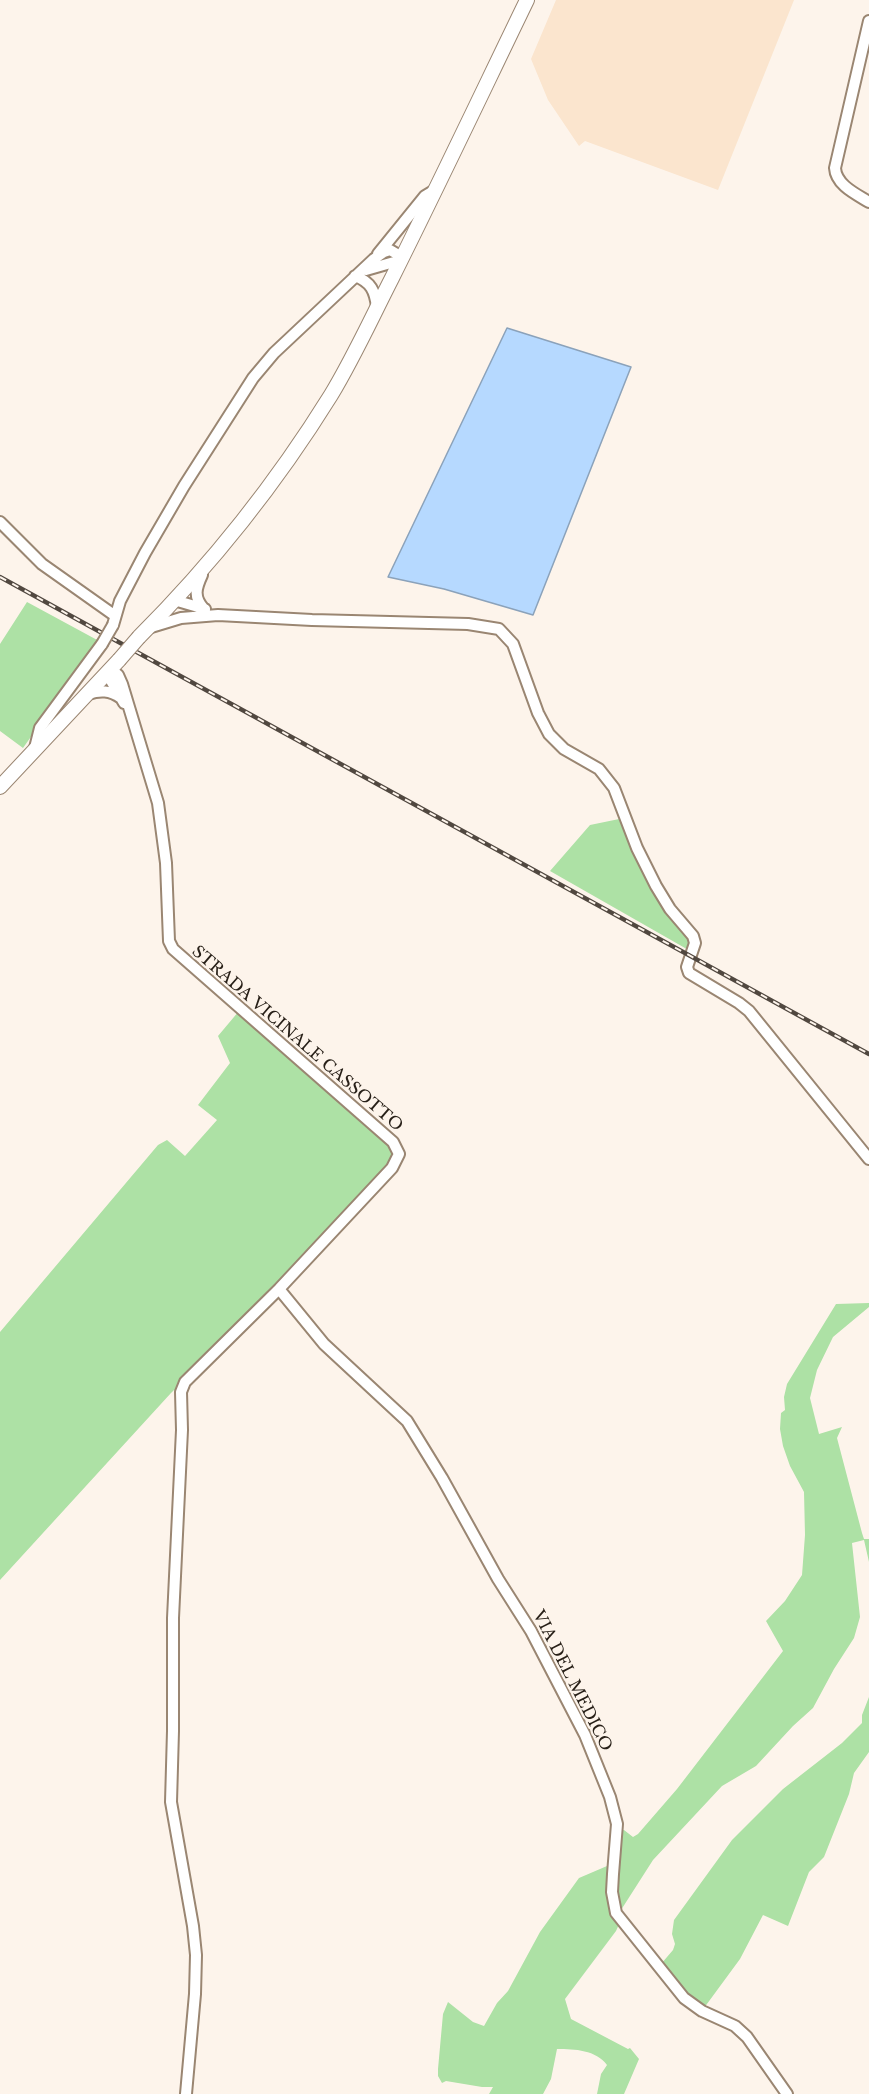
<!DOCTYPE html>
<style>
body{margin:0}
canvas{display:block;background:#fdf4eb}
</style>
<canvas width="869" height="2094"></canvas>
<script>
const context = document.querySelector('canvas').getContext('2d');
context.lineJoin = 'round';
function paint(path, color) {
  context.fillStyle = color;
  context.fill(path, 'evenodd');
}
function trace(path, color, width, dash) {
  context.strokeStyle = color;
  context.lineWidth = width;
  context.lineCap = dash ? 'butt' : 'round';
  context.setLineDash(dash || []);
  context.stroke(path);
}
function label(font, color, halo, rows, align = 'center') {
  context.font = font + ' "Libre Baskerville",serif';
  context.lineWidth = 4.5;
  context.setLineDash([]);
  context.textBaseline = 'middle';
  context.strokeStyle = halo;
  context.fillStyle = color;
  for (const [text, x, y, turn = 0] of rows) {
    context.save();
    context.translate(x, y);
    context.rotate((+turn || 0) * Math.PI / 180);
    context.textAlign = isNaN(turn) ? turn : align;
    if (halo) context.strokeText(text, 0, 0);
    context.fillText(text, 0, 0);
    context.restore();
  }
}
paint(new Path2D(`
 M 556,0 L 794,0 L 718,190 L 585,141 L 579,146 L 548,100 L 531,59 Z`), '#fbe5ce');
paint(new Path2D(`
 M 27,602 L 99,641 L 23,748 L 0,731 L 0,644 Z
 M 624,818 L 639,854 L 691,938 L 692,952 L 550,871 L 590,825 Z
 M 239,1011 L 393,1145 L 394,1162 L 180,1394 L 174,1390 L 171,1393 L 0,1580 L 0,1332 L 158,1145 L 167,1140 L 185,1156 L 217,1120 L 198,1105 L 230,1063 L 218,1036 Z
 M 869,1303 L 869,1307 L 833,1337 L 817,1370 L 810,1398 L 819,1434 L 842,1427 L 837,1438 L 862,1533 L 864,1539 L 869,1539 L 869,1562 L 864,1540 L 852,1543 L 860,1617 L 854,1638 L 834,1669 L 813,1708 L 793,1726 L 756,1766 L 722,1786 L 653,1860 L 621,1910 L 617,1882 L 621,1830 L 624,1830 L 633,1837 L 638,1834 L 677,1789 L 783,1651 L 766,1621 L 785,1601 L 802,1575 L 805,1535 L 804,1492 L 790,1466 L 783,1446 L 780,1429 L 781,1413 L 785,1410 L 784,1397 L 787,1384 L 836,1304 Z
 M 869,1697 L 869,1752 L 854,1773 L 849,1794 L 824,1857 L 809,1872 L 788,1926 L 763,1915 L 740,1959 L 704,2008 L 690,1998 L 661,1964 L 673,1950 L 675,1944 L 672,1934 L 674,1920 L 732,1840 L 783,1789 L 842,1743 L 862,1723 L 862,1715 Z
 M 614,1863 L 613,1882 L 621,1920 L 616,1931 L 565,1999 L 571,2019 L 628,2049 L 630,2048 L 639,2059 L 624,2094 L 597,2094 L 601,2074 L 607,2065 C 596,2050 575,2049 557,2049 L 551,2079 L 543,2094 L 489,2094 L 493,2087 L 482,2087 L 446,2081 L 442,2083 L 438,2076 L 438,2069 L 443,2014 L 448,2002 L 473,2022 L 484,2026 L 497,2003 L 508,1991 L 540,1932 L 579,1878 Z`), '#ade1a5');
const water = new Path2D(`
 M 507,328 L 631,367 L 533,615 L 444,589 L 388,577 Z`);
paint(water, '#b6d9ff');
trace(water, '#8ba2ba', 1.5);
const minor = new Path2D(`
 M 869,21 L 835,168 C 836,185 856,194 869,202
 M 378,254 L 425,196 L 435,190
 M 366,270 L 401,260
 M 355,276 C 371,282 375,291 377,307
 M 0,522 L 42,564 L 114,615
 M 202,575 C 196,588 193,597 204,609
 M 174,600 L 205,609
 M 113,625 L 120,601 L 145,553 L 184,486 L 253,378 L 274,353 L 374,259 L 384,252 L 390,250 L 402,257
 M 148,628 L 181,618 L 218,615 L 312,620 L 468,624 L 499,629 L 513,644 L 538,713 L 549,734 L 564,749 L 599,769 L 614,788 L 637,848 L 656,886 L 670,909 L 693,936 L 695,943 L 687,967 L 689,973 L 739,1003 L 749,1011 L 869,1159
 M 110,669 L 118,675 L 122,684 L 158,803 L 166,863 L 169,941 L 173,949 L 393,1142 L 399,1154 L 392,1168 L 279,1289 L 185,1382 L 181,1392 L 182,1430 L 173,1618 L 173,1731 L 171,1802 L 193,1926 L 196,1955 L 195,1994 L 186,2094
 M 110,669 L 110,679 L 124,703
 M 88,694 C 100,690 110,690 121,698
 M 35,748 L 40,728 L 102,644
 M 279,1289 L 324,1344 L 407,1421 L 442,1478 L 498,1579 L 531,1631 L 585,1735 L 610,1797 L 617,1824 L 613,1874 L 612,1892 L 616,1913 L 684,1998 L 702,2011 L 735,2026 L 747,2037 L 787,2094`);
const major = new Path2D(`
 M 139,637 C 212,564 277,482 331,395 C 354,357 372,317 392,278 C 438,186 482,93 527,0
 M 0,787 L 119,660`);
trace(minor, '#9a8672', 14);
trace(major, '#9a8672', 16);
trace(minor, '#fff', 10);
trace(major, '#fff', 14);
const rail = new Path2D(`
 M 0,577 L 869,1054`);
trace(rail, '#514840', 4.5);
trace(rail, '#fdf4eb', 2, [7]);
const minorBridge = new Path2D(`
 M 102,644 L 113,625`);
const majorBridge = new Path2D(`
 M 119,660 L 139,637`);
trace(minorBridge, '#9a8672', 14, []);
trace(majorBridge, '#9a8672', 16, []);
trace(minorBridge, '#fff', 10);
trace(majorBridge, '#fff', 14);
label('16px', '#282018', '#fdf4eb', [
 ["STRADA VICINALE CASSOTTO",297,1039,41],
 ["VIA DEL MEDICO",572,1681,63]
]);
</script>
